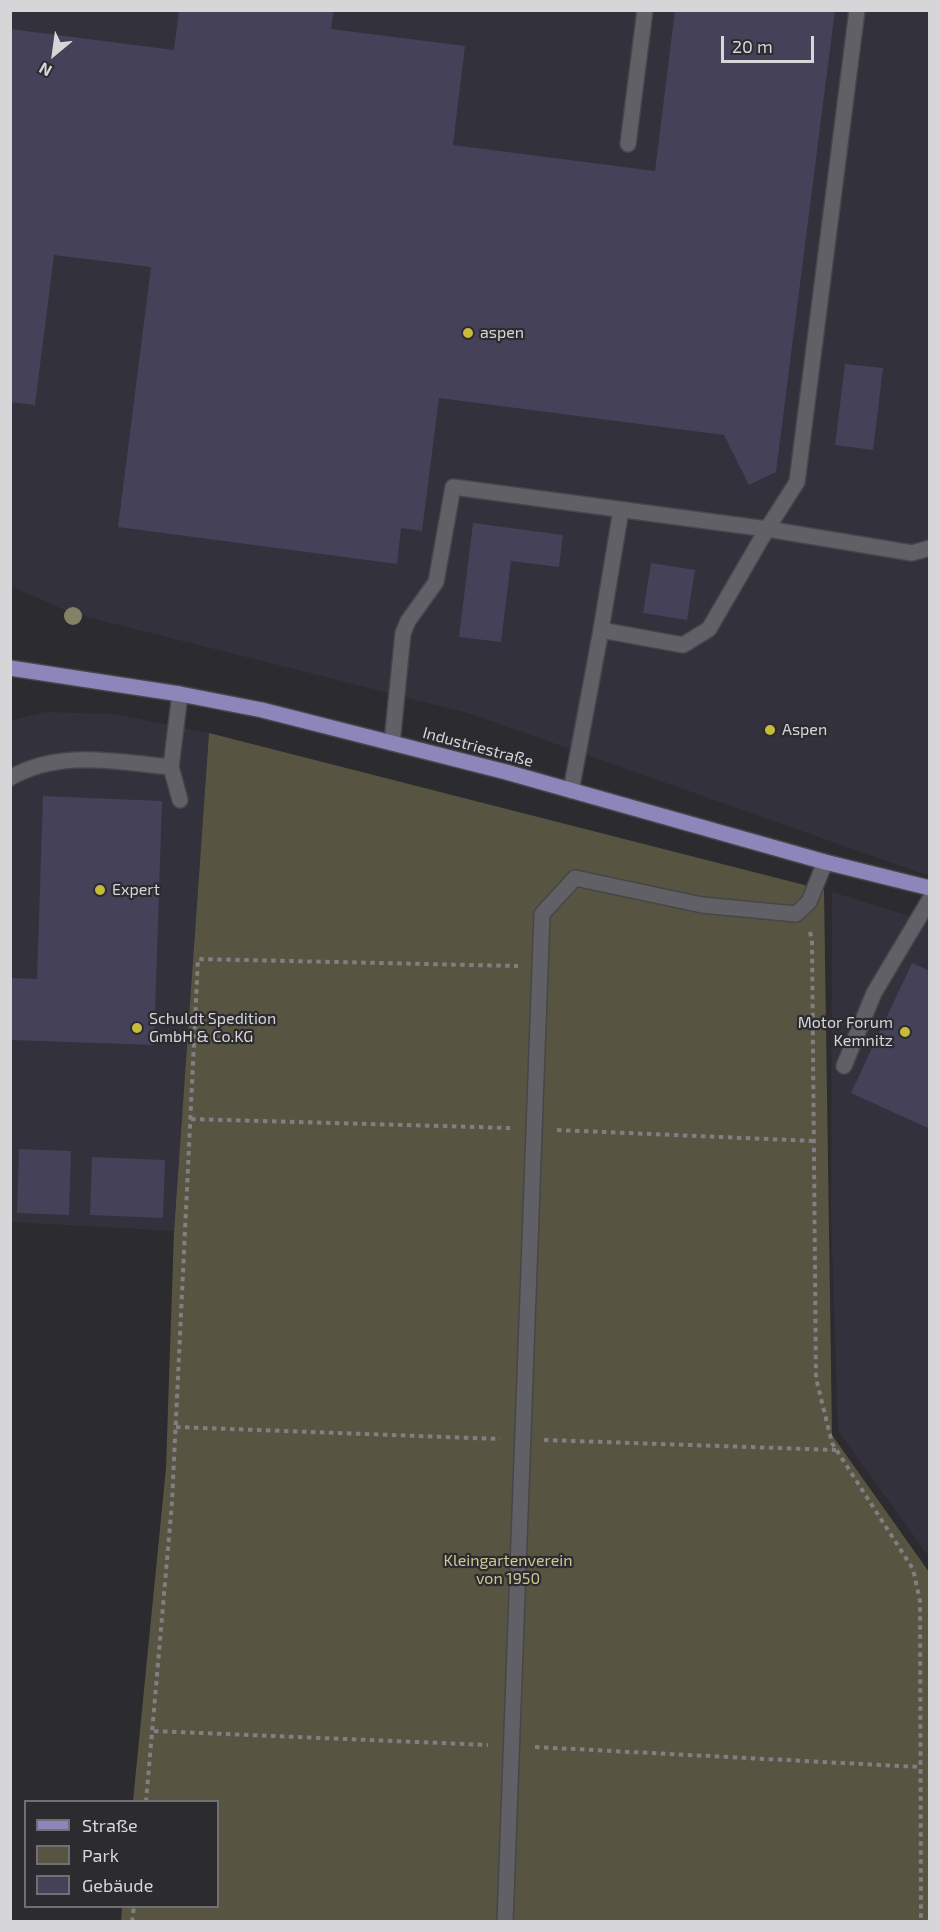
<!DOCTYPE html>
<meta charset="utf-8">
<style>
body{margin:0}
#map{position:relative;width:940px;height:1932px;overflow:hidden;background:#2c2b30;font-family:"Exo 2",sans-serif}
canvas{display:block}
.frame{position:absolute;inset:0;border:12px solid #d6d6d9;pointer-events:none}
.legend{position:absolute;left:24px;top:1800px;width:195px;height:108px;box-sizing:border-box;background:#2c2b30;border:2px solid #706f74;margin:0;padding:8px 10px;list-style:none;font-size:18px;color:#d6d6d9}
.legend li{display:flex;align-items:center;gap:12px;height:30px}
.legend b{width:30px;border:2px solid #706f74}
.north{position:absolute;left:24px;top:24px;width:60px;height:60px;-webkit-text-stroke:4px #2c2b30;paint-order:stroke;rotate:209deg;font-size:16px;font-weight:700;line-height:24px;text-align:center;color:#d6d6d9}
.north::after{content:'';display:block;margin:auto;width:21px;height:27px;background:#d6d6d9;clip-path:polygon(50% 0,100% 100%,50% 72%,0 100%)}
.scale{position:absolute;left:721px;top:36px;width:93px;height:27px;box-sizing:border-box;border:3px solid #d6d6d9;border-top:0;padding-left:8px;font-size:18px;line-height:21px;white-space:nowrap;color:#d6d6d9;-webkit-text-stroke:4px #2c2b30;paint-order:stroke}
</style>
<div id="map">
<canvas width="940" height="1932"></canvas>
<div class="frame"></div>
<ul class="legend">
<li><b style="height:8px;background:#8d86bb"></b>Straße</li>
<li><b style="height:16px;background:#575541"></b>Park</li>
<li><b style="height:16px;background:#444159"></b>Gebäude</li>
</ul>
<div class="north">N</div>
<div class="scale">20 m</div>
</div>
<script>
const context = document.querySelector('canvas').getContext('2d');
context.lineJoin = 'round';
function paint(path, color) {
  context.fillStyle = color;
  context.fill(path, 'evenodd');
}
function trace(path, color, width, dash) {
  context.strokeStyle = color;
  context.lineWidth = width;
  context.lineCap = dash ? 'butt' : 'round';
  context.setLineDash(dash || []);
  context.stroke(path);
}
function label(font, color, halo, rows, align = 'center') {
  context.font = font + ' "Exo 2",sans-serif';
  context.lineWidth = 4.5;
  context.setLineDash([]);
  context.textBaseline = 'middle';
  context.strokeStyle = halo;
  context.fillStyle = color;
  for (const [text, x, y, turn = 0] of rows) {
    context.save();
    context.translate(x, y);
    context.rotate((+turn || 0) * Math.PI / 180);
    context.textAlign = isNaN(turn) ? turn : align;
    if (halo) context.strokeText(text, 0, 0);
    context.fillText(text, 0, 0);
    context.restore();
  }
}
paint(new Path2D(`
 M 11,11 L 929,11 L 929,876 L 468,713 L 71,613 L 11,586 Z
 M 45,712 L 115,714 L 209,733 L 174,1231 L 11,1222 L 10,721 Z
 M 832,892 L 929,922 L 929,1557 L 838,1431 L 831,1216 Z`), '#32313c');
paint(new Path2D(`
 M 209,733 L 824,890 L 832,1435 L 929,1572 L 929,1921 L 121,1922 L 122,1907 L 218,1906 L 218,1802 L 133,1801 L 166,1468 L 174,1231 Z`), '#575541');
paint(new Path2D(`
 M 179,10 L 334,10 L 331,29 L 465,46 L 453,145 L 655,171 L 675,10 L 835,10 L 776,472 L 749,485 L 724,435 L 439,398 L 422,531 L 401,528 L 397,564 L 118,527 L 151,267 L 54,255 L 35,405 L 10,402 L 10,29 L 174,50 Z
 M 845,364 L 883,368 L 873,450 L 835,445 Z
 M 473,523 L 563,535 L 559,567 L 511,561 L 501,642 L 459,637 Z
 M 651,563 L 695,570 L 687,620 L 643,613 Z
 M 43,796 L 162,801 L 154,1045 L 10,1040 L 10,978 L 37,979 Z
 M 912,963 L 930,971 L 930,1129 L 851,1093 Z
 M 19,1149 L 71,1151 L 69,1215 L 17,1213 Z
 M 92,1157 L 165,1160 L 163,1218 L 90,1215 Z`), '#444159');
const minor = new Path2D(`
 M 628,144 L 645,10
 M 621,510 L 601,630 L 683,645 L 709,629 L 767,529 L 912,553 L 930,548
 M 392,743 L 403,633 L 408,621 L 436,582 L 453,487 L 767,529 L 797,482 L 857,10
 M 171,767 L 180,800
 M 10,778 C 59,749 117,762 171,767 L 180,694
 M 571,791 L 601,630
 M 844,1066 L 874,993 L 930,899
 M 505,1922 L 542,914 L 575,878 L 702,905 L 796,914 L 809,902 L 825,862`);
const major = new Path2D(`
 M 10,668 L 180,694 L 262,710 L 506,772 L 825,862 L 930,888`);
trace(minor, '#46464a', 18);
trace(major, '#46464a', 18);
trace(new Path2D(`
 M 810,932 L 812,940 L 816,1378 L 832,1443 L 913,1569 L 920,1601 L 921,1922
 M 191,1119 L 510,1128
 M 557,1130 L 814,1141
 M 176,1427 L 500,1439
 M 544,1440 L 836,1450
 M 154,1731 L 488,1745
 M 535,1747 L 920,1767
 M 146,1802 L 172,1502 L 198,959 L 518,966
 M 132,1922 L 134,1906`), '#807f83', 4, [4.5, 4.5]);
trace(minor, '#616066', 15);
trace(major, '#8d86bb', 15);
context.fillStyle = '#848166';
for (const [x, y] of [
 [73,616]
]) {
  context.beginPath();
  context.arc(x, y, 9, 0, 2 * Math.PI);
  context.fill();
}
for (const [x, y, r, color] of [
 [468,333,6,"#c7bb3c"],
 [770,730,6,"#c7bb3c"],
 [100,890,6,"#c7bb3c"],
 [137,1028,6,"#c7bb3c"],
 [905,1032,6,"#c7bb3c"]
]) {
  const dot = new Path2D();
  dot.arc(x, y, r, 0, 2 * Math.PI);
  context.fillStyle = color;
  context.fill(dot);
  trace(dot, '#2c2b30', 2);
}
label('16px', '#d6d6d9', '#2c2b30', [
 ["aspen",480,333],
 ["Aspen",782,730],
 ["Expert",112,890],
 ["Schuldt Spedition",149,1019],
 ["GmbH & Co.KG",149,1037],
 ["Motor Forum",893,1023,"right"],
 ["Kemnitz",893,1041,"right"]
], 'left');
label('16px', '#d6d6d9', '#2c2b30', [
 ["Industriestraße",478,747,15]
]);
label('16px', '#ccc892', '#2c2b30', [
 ["Kleingartenverein",508,1561],
 ["von 1950",508,1579]
]);
</script>
